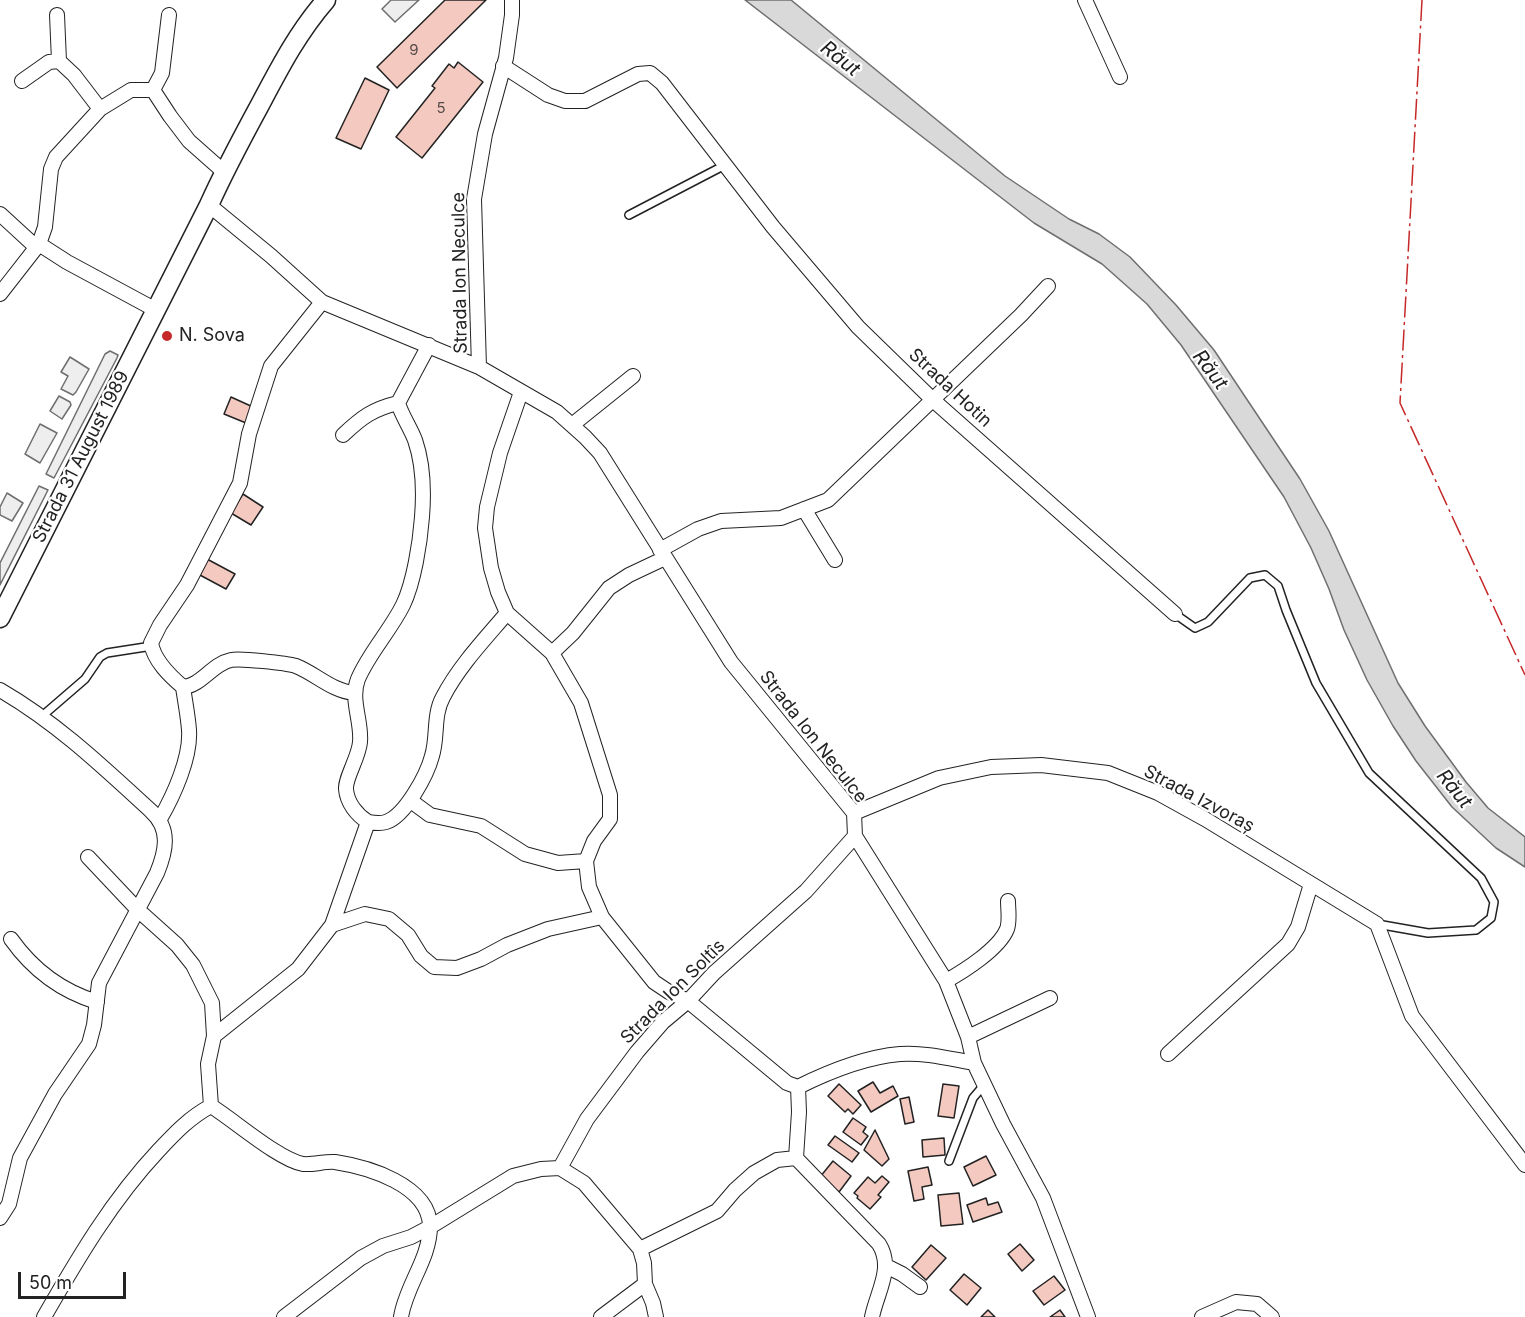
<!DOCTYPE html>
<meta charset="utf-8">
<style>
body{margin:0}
#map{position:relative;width:1525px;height:1317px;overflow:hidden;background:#fff;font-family:Inter,sans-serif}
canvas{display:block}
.scale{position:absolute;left:18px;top:1272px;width:108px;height:27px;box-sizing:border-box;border:3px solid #222;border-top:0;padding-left:8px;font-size:18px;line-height:21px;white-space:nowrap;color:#222;-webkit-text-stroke:4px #fff;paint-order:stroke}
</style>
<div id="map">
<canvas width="1525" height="1317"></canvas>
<div class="scale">50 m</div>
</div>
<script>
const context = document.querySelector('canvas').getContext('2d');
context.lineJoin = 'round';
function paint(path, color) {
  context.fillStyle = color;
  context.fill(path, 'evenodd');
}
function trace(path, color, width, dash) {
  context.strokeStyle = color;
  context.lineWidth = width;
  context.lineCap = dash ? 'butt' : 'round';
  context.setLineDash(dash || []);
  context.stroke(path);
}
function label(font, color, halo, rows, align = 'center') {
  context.font = font + ' Inter,sans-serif';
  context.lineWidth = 4.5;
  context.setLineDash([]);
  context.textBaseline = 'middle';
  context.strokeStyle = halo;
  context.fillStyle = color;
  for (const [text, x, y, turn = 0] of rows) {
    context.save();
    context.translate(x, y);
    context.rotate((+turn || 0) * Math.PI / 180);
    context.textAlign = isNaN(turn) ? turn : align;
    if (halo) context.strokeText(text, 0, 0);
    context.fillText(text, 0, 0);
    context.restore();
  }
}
const green = new Path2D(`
 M 391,0 L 419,0 L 395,22 L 382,9 Z
 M 110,351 L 118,355 L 117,358 L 54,478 L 46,474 L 105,354 Z
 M 70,357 L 89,369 L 76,392 L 73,395 L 61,389 L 68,376 L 61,372 Z
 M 59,396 L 70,402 L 71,405 L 62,419 L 50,411 Z
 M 40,424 L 57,433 L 40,463 L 25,454 Z
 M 39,486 L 48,490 L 0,585 L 0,563 Z
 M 7,493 L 23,503 L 12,521 L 0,515 L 0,507 Z`);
paint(green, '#eee');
trace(green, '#6f6f6f', 1.5);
const water = new Path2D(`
 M 745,0 L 791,0 L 1005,176 L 1069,219 L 1099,234 L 1130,257 L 1176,305 L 1214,350 L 1300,479 L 1329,531 L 1398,683 L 1425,726 L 1466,782 L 1488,808 L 1525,837 L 1525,867 L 1496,848 L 1452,807 L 1416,761 L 1393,726 L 1367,680 L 1344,630 L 1329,589 L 1311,548 L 1284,497 L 1181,345 L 1147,304 L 1102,264 L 1034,223 Z`);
paint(water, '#d9d9d9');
trace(water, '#6f6f6f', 1.5);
const building = new Path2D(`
 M 445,0 L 486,0 L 397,88 L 377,67 Z
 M 458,62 L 483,82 L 422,158 L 396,137 L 435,88 L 432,86 L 449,64 L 454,68 Z
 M 365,78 L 389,90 L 361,149 L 336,138 Z
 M 231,397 L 253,407 L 246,423 L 224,414 Z
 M 243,494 L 263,507 L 251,525 L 231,513 Z
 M 207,559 L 235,574 L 226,589 L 198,574 Z
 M 873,1082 L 880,1093 L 893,1086 L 898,1096 L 871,1112 L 858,1091 Z
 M 839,1084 L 861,1105 L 853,1114 L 848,1109 L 845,1112 L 828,1096 Z
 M 943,1084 L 959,1086 L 954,1118 L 938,1116 Z
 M 909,1097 L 914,1122 L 905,1124 L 900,1099 Z
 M 853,1118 L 866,1127 L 863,1132 L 868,1136 L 861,1145 L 843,1132 Z
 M 875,1130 L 889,1159 L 882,1166 L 864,1150 Z
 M 835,1136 L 859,1153 L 852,1162 L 828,1145 Z
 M 944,1138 L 945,1155 L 923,1157 L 922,1140 Z
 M 986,1156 L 996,1175 L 973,1186 L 964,1167 Z
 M 833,1161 L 851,1176 L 839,1192 L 820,1177 Z
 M 928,1167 L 932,1185 L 922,1187 L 924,1199 L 914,1201 L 908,1171 Z
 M 882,1176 L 889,1182 L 878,1195 L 881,1197 L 870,1209 L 857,1198 L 858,1196 L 854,1193 L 868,1177 L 875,1183 Z
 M 959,1193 L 963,1224 L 941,1226 L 938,1195 Z
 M 986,1198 L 988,1205 L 998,1202 L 1002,1212 L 973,1222 L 967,1205 Z
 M 1020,1244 L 1034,1260 L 1022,1271 L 1008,1254 Z
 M 931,1245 L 946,1258 L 926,1280 L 912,1267 Z
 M 964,1274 L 981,1288 L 967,1305 L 950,1290 Z
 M 1054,1276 L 1065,1290 L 1044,1305 L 1033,1291 Z
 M 988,1310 L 995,1317 L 981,1317 Z
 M 1060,1310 L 1065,1317 L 1050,1317 Z`);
paint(building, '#f3c9c0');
trace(building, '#222', 1.5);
const lane = new Path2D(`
 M 629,215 L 725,165
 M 1175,614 L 1195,628 L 1208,622 L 1250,578 L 1265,575 L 1278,586 L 1286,610 L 1316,683 L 1369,773 L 1481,878 L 1494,902 L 1491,918 L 1476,930 L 1428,933 L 1377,924
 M 41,717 L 85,679 L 100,657 L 107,653 L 152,646
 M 949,1161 L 973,1098 L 984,1085`);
const street = new Path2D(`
 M 1085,0 L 1120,77
 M 57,15 L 59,61
 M 503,66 L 548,95 L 565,101 L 585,101 L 638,74 L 650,73 L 662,83 L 773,227 L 858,327 L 933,400 L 1175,614
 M 22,81 L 49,62 L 59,61 L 74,75 L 100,109
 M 153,90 L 170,116 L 189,141 L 224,172
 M 153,90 L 162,73 L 169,15
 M 209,205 L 271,256 L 322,302 L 479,367 L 557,412 L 585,437 L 600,453 L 731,662 L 854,813 L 855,836 L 946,981 L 968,1037 L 974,1063 L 1003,1124 L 1043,1198 L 1088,1317
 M 0,214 L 36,247
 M 39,244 L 67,262 L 156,310
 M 0,294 L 39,244 L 45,227 L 51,169 L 56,157 L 100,109 L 131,90 L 153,90
 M 322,302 L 271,366 L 249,434 L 240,483 L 187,585 L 160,625 L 151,643 C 154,661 170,676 183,687 C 201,686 212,664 231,660 C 240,658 286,663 296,666 C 316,674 332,691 354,693
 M 479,367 L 474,199 L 485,134 L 506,58 L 512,15 L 512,0
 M 521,392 L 500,453 L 487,507 L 485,528 L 491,568 L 498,592 L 507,613 L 552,653 L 581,703 L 610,795 L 610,819 L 594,841 L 586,861 L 589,887 L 602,917 L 654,982 L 669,992 L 688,1001 L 787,1083 L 798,1087 C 830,1071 865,1057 900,1054 C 924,1052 951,1059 974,1063
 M 572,425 L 633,376
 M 343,435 C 362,417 373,409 398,403 L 429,345
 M 804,509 L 835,560
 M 660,550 L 698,529 L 721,521 L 781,518 L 828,500 L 1021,315 L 1048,286
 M 552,653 L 573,633 L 609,588 L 629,575 L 665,558
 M 0,690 C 57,723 103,767 151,811 C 171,829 166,851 157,873 L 99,983 L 94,1025 L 89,1044 L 55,1094 L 20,1158 L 9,1204 L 0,1218
 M 411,801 L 430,815 L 481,826 L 525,854 L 558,863 L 586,861
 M 854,813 L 939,778 L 991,767 L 1041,765 L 1108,773 L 1158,793 L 1205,819 L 1377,924 L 1412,1016 L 1525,1165
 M 160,819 C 174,795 191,757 189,730 C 188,716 185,701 183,687
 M 368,822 C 357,815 347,803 346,789 C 345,778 359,757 360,742 C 362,721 350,700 358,679 C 369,653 390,631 403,605 C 414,582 420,543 422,517 C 424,492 423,463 415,440 C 410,427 402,416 398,403
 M 88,857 L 138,910 L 177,945 L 193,965 L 212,1003 L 214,1036 L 208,1064 L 211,1106
 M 332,925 L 365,914 L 389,919 L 408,935 L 421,956 L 434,967 L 457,968 L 481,959 L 507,945 L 548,929 L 602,917
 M 11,939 C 33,970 61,991 97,1002
 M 946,981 C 964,971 999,949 1007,929 C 1010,921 1008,909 1008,901
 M 214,1036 L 298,969 L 332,925 L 368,822 C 374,823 380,824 386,822 C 405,816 427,775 432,756 C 438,737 433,715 443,697 C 459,666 485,639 507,613
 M 968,1037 L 1050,998
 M 1168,1054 L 1288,944 L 1298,927 L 1311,884
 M 798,1087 L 799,1112 L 796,1158 L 879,1244 C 894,1268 877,1292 872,1317
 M 560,1168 L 584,1183 L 640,1249 L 644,1263 L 645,1284 L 601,1317
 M 640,1249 L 717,1211 L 735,1190 L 754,1173 L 777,1160 L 796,1158
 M 886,1266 L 902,1274 L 920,1287
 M 645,1284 L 653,1303 L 656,1317
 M 44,1317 C 78,1258 112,1200 159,1150 C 175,1133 190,1117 211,1106 C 235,1121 278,1159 303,1164 C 314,1165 325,1161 335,1162 C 368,1167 429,1185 430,1226 C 430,1259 406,1285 401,1317
 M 284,1317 L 361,1258 L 383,1246 L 411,1237 L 430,1227 L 513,1176 L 541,1169 L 560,1168 L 587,1119 L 637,1052 L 663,1022 L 688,1001 L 714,973 L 806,891 L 855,836
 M 1202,1317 L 1236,1302 L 1257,1304 L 1272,1317`);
const secondary = new Path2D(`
 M 0,618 L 209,205 C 225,169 243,136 262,101 C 281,65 299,31 326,0`);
trace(lane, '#222', 10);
trace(street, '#222', 16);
trace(secondary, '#222', 21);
trace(lane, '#fff', 7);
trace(street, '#fff', 14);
trace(secondary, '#fff', 18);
trace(new Path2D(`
 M 1422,0 L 1400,403 L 1525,675`), '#c62828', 1.5, [21, 4.5, 3, 4.5]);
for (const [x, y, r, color] of [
 [167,336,6,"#c62828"]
]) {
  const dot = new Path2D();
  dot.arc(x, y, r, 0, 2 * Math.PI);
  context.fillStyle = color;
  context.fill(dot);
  trace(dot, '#fff', 2);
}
label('15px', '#564c4a', null, [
 ["9",414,50],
 ["5",441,108]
]);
label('18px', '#222', '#fff', [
 ["Strada Ion Neculce",460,273,-91],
 ["Strada Hotin",950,388,43],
 ["Strada 31 August 1989",81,457,-63],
 ["Strada Ion Neculce",813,737,52],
 ["Strada Izvoraș",1199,799,28],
 ["Strada Ion Soltîs",673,992,-45]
]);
label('18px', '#222', '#fff', [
 ["N. Sova",179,336]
], 'left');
label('italic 20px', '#222', '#fff', [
 ["Răut",840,59,38],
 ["Răut",1210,370,53],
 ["Răut",1454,789,51]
]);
</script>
